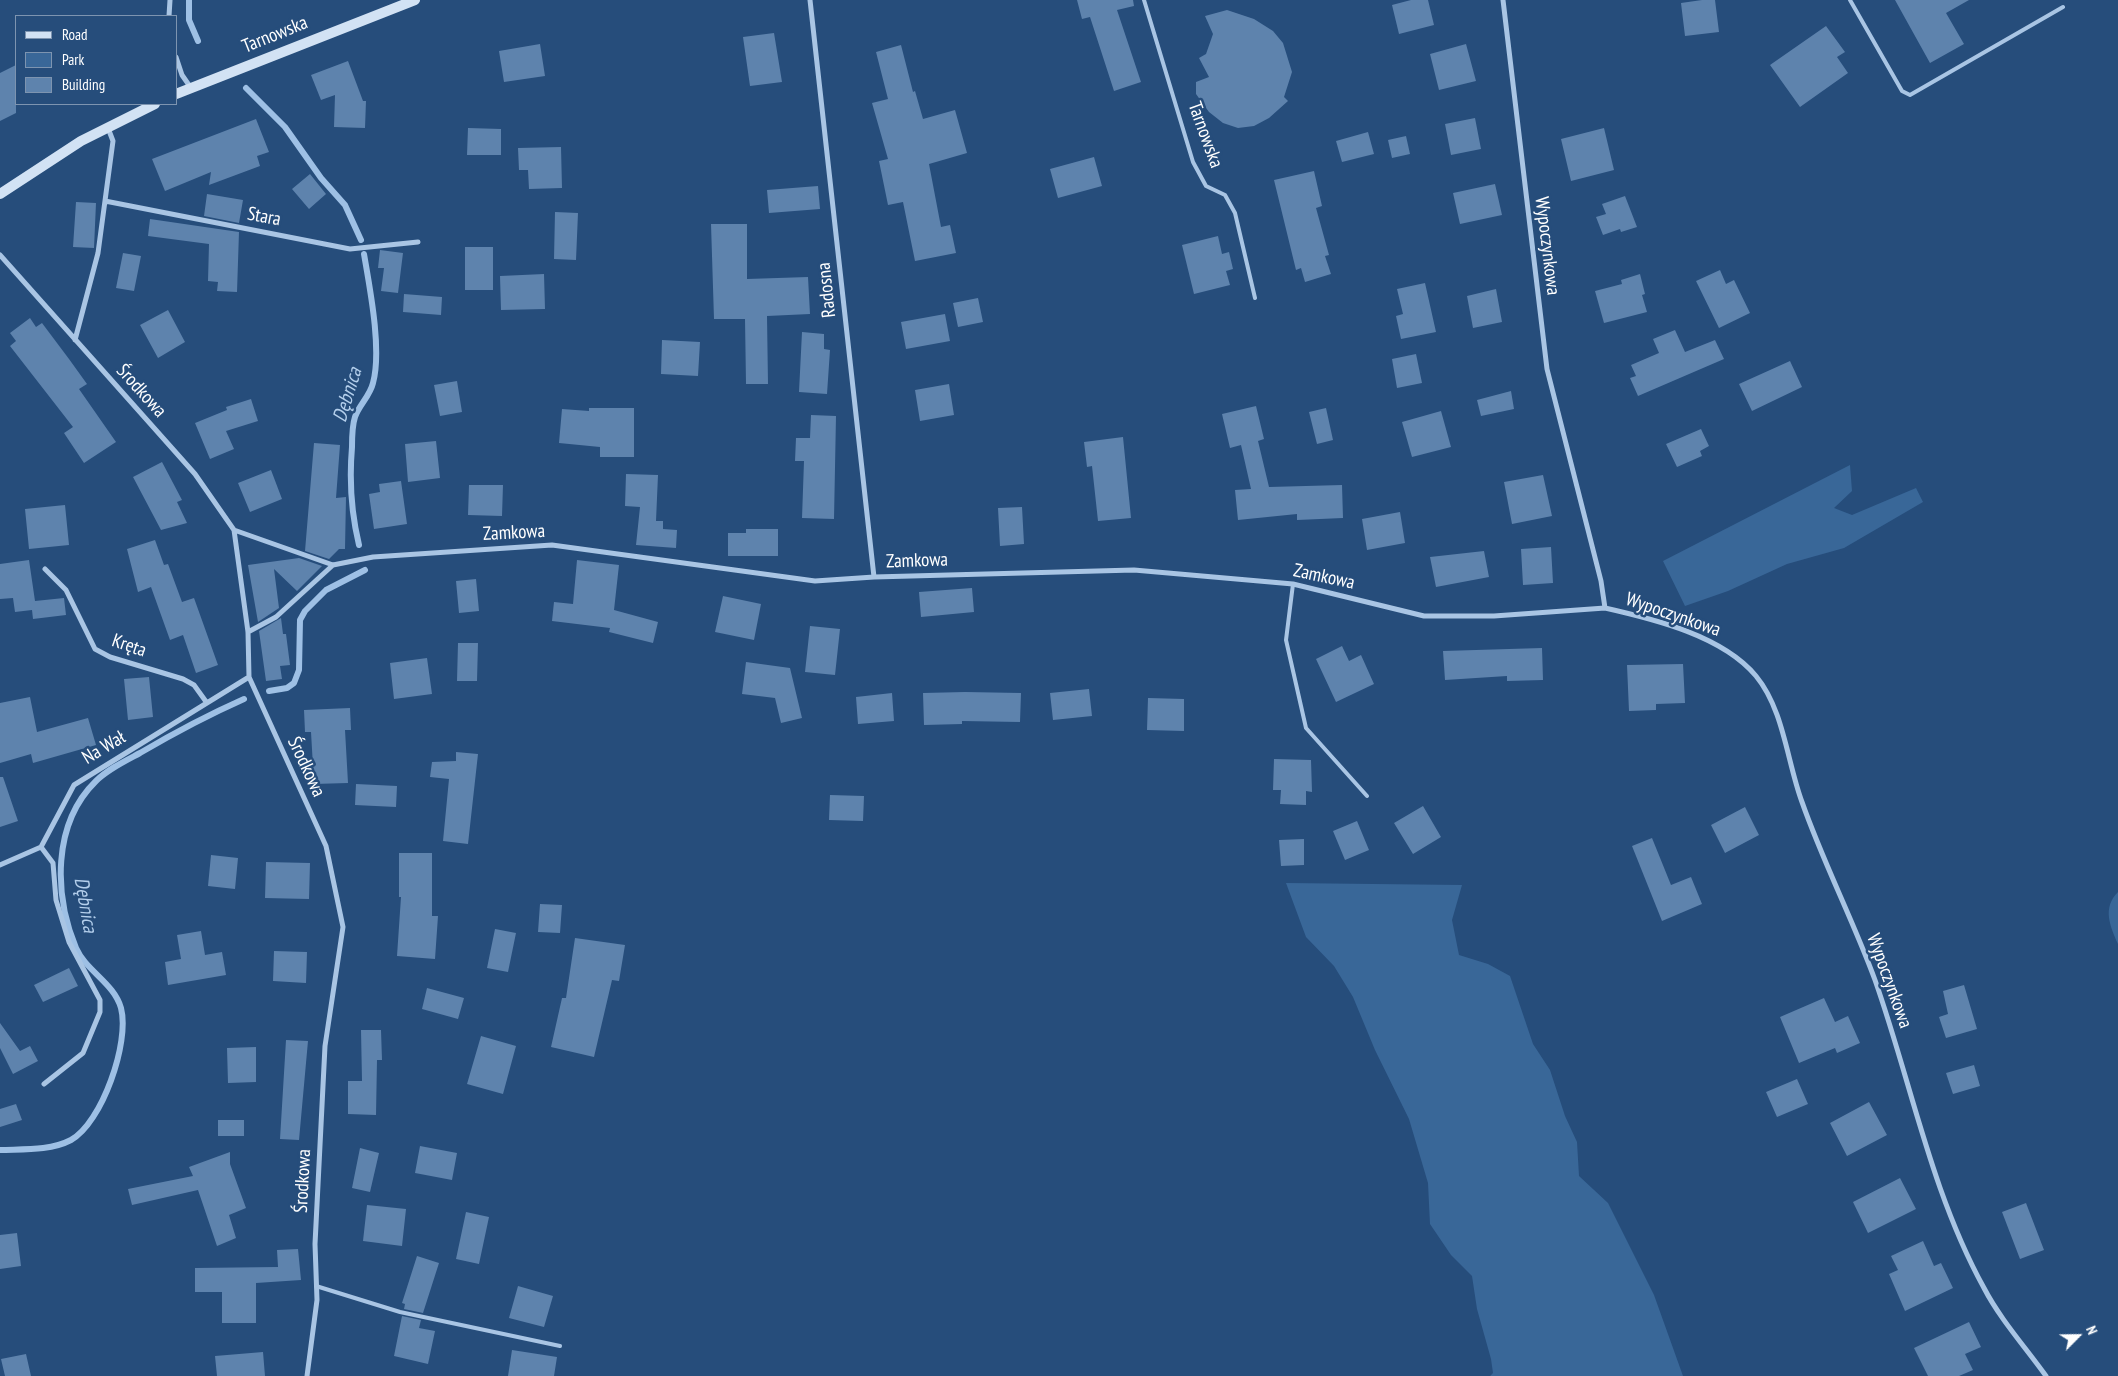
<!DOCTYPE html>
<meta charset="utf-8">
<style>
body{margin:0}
#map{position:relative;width:2118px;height:1376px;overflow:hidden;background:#264d7b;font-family:"PT Sans Narrow",sans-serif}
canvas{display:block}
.legend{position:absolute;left:15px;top:15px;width:162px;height:90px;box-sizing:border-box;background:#264d7b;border:1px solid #7d94b0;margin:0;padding:6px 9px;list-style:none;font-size:15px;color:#fff}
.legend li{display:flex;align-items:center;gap:10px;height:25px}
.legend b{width:25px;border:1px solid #7d94b0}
.north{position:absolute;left:2053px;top:1311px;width:50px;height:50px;-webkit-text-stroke:4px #264d7b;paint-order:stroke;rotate:67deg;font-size:14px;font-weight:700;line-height:20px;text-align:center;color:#fff}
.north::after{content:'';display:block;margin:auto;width:18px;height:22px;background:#fff;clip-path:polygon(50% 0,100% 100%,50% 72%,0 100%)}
</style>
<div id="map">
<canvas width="2118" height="1376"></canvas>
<ul class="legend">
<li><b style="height:6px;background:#d2e2f4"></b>Road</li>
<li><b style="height:14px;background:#396798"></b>Park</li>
<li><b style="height:14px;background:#5e83ad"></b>Building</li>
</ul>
<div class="north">N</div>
</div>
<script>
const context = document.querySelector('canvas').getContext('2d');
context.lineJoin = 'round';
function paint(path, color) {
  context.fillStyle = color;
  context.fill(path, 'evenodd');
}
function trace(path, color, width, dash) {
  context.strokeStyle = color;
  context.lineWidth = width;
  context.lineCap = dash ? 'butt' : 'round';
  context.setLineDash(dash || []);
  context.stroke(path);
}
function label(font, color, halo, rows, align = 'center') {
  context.font = font + ' "PT Sans Narrow",sans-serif';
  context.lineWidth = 5;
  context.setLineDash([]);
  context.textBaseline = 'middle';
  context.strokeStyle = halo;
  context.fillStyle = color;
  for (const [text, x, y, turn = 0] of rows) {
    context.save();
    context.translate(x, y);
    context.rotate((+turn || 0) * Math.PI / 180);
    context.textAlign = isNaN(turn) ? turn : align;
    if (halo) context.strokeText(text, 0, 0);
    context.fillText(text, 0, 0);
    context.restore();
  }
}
paint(new Path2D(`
 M 1850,465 L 1852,491 L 1834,508 L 1852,515 L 1916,488 L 1923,502 L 1844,548 L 1787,564 L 1728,591 L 1685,606 L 1663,561 Z
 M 1286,883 L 1462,885 L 1452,920 L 1459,955 L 1488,964 L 1510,976 L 1533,1044 L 1550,1070 L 1565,1116 L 1577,1142 L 1579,1176 L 1608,1203 L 1654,1295 L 1683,1376 L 1490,1376 L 1493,1373 L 1491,1359 L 1477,1309 L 1472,1276 L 1451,1255 L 1430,1224 L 1428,1183 L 1409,1119 L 1375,1050 L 1353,997 L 1334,966 L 1306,937 Z
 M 2118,892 L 2118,944 C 2110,926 2102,908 2118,892 Z`), '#396798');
trace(new Path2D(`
 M 189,0 L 189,20 L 198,41
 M 246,88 L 285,127 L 321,178 L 345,205 L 361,240
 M 359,545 C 351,512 349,482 352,447 C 352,438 352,426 355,417 C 359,405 370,396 373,383 C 382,350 370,289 364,254
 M 269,691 L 287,688 L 294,683 L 299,670 L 300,620 L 305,611 L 326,590 L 365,570
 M 0,1150 C 23,1149 50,1151 71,1140 C 102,1123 130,1042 121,1008 C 114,983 86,971 76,948 C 54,895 52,824 96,781 C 108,769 125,761 140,753 C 174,733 208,715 244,699`), '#9ec0e5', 6);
paint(new Path2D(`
 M 1077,0 L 1133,0 L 1134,6 L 1117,10 L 1141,82 L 1114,91 L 1090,17 L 1082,19 Z
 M 1411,0 L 1428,0 L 1434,25 L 1399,34 L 1392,5 Z
 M 1702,0 L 1715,0 L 1719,32 L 1685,36 L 1681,3 Z
 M 1895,0 L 1969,0 L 1946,13 L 1964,44 L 1930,63 Z
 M 1227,10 L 1254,19 L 1273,31 L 1283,43 L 1292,72 L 1284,97 L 1288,101 L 1269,118 L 1254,126 L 1238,128 L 1223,123 L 1209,112 L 1196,94 L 1196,82 L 1209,77 L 1199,58 L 1206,54 L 1213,34 L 1205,16 Z
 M 1826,26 L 1845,52 L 1837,57 L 1848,73 L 1800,107 L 1770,65 Z
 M 774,33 L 782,82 L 750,86 L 743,37 Z
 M 540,44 L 545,76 L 504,82 L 499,51 Z
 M 1466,44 L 1476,81 L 1439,90 L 1430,54 Z
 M 901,45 L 913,92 L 915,91 L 923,119 L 955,110 L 967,153 L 929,164 L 941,227 L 950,225 L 956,253 L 915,261 L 903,202 L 888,205 L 879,161 L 888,159 L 872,103 L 888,99 L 876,52 Z
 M 348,61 L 363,101 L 366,101 L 365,128 L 334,127 L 335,95 L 321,100 L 311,75 Z
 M 16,65 L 16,113 L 0,121 L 0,73 Z
 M 1475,118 L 1481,149 L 1451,155 L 1445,124 Z
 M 256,119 L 269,152 L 257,156 L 260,166 L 209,185 L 211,172 L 165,191 L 152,159 Z
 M 468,128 L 501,129 L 501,155 L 467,155 Z
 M 1604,128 L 1614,170 L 1571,181 L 1561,139 Z
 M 1368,132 L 1374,154 L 1342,162 L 1336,141 Z
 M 1406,136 L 1410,154 L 1392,158 L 1388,140 Z
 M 561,147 L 562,188 L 529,189 L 528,170 L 519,170 L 518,148 Z
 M 1094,157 L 1102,186 L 1058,198 L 1050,169 Z
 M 1314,171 L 1322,206 L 1316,208 L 1329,255 L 1325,256 L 1331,274 L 1305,282 L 1301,268 L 1296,270 L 1274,180 Z
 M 310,174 L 326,194 L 309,209 L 292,189 Z
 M 1495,184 L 1502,215 L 1460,224 L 1453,193 Z
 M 818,186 L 820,209 L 769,213 L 767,190 Z
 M 207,194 L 243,200 L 239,223 L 204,216 Z
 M 1625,196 L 1637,227 L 1621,232 L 1620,229 L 1603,235 L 1596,217 L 1606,214 L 1602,204 Z
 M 76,202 L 96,203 L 94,248 L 73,247 Z
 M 555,212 L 578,213 L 576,260 L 554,259 Z
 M 150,219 L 239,232 L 237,292 L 217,291 L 218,282 L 208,281 L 209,244 L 148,236 Z
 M 711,224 L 747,224 L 747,279 L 808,277 L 810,314 L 767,316 L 768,384 L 746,384 L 745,319 L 714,319 Z
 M 1218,236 L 1222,254 L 1229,252 L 1233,269 L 1226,271 L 1230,285 L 1194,294 L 1182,245 Z
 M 465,247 L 493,247 L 493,290 L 465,290 Z
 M 380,250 L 403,253 L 398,293 L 381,291 L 384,268 L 378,268 Z
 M 123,253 L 141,256 L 134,291 L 116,288 Z
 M 1720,270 L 1726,284 L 1734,280 L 1750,313 L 1719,328 L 1696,281 Z
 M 544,274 L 545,309 L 501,310 L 500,276 Z
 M 1640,274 L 1645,294 L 1642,295 L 1647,312 L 1604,323 L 1595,291 L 1622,284 L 1621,280 Z
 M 1425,283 L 1436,332 L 1401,339 L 1396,316 L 1403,314 L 1397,289 Z
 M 1496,289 L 1502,322 L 1473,328 L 1467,296 Z
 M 404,294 L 442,297 L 441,315 L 403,312 Z
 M 978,298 L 983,322 L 958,327 L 953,303 Z
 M 168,310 L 185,342 L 158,358 L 140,325 Z
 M 945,314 L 950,341 L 906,349 L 901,322 Z
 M 30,318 L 36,327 L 42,323 L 69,359 L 87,384 L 79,389 L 116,442 L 84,463 L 64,433 L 73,427 L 10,346 L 16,341 L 10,333 Z
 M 1675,330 L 1685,352 L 1715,340 L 1724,359 L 1638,396 L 1630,378 L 1636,376 L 1631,365 L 1659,353 L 1653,339 Z
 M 802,332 L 824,334 L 824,349 L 830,350 L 827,394 L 799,392 Z
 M 662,340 L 700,342 L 698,376 L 661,374 Z
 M 1416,354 L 1422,383 L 1397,388 L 1392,359 Z
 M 1790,361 L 1802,387 L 1752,411 L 1739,384 Z
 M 457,381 L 462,412 L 440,416 L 434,385 Z
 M 949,384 L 954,415 L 920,421 L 915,390 Z
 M 1511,391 L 1514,409 L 1481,416 L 1477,400 Z
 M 251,399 L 258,421 L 226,431 L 234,449 L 210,459 L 195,423 L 227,410 L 226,407 Z
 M 1256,406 L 1264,439 L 1258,441 L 1269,487 L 1342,485 L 1343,518 L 1297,520 L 1297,514 L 1238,520 L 1235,490 L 1251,489 L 1241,445 L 1230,448 L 1222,414 Z
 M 589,408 L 634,408 L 634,457 L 600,457 L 600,447 L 559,443 L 562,409 L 589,411 Z
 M 1326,408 L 1333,440 L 1317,444 L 1309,412 Z
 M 1441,411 L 1451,447 L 1412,457 L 1402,422 Z
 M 811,415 L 836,416 L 834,519 L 802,518 L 804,461 L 795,461 L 796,438 L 810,438 Z
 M 1701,429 L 1709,446 L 1700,451 L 1702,456 L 1677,467 L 1666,444 Z
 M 1123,437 L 1131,518 L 1098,521 L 1092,466 L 1087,467 L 1084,442 Z
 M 436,441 L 440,478 L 408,482 L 405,444 Z
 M 314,443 L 340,445 L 336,498 L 346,497 L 345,549 L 339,549 L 329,559 L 305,551 Z
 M 162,462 L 182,500 L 177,502 L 187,523 L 161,530 L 133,477 Z
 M 271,470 L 282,499 L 250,512 L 238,483 Z
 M 626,474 L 658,475 L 656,521 L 663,521 L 663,529 L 677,530 L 676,548 L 636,545 L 640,507 L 625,506 Z
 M 1543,475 L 1552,516 L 1512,524 L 1504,482 Z
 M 401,481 L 407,524 L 374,529 L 369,494 L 380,492 L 379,484 Z
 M 469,485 L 503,485 L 502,516 L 468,515 Z
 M 65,505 L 69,545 L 29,549 L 25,509 Z
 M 1022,507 L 1024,544 L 1000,546 L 998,508 Z
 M 1400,512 L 1405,543 L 1367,550 L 1362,519 Z
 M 746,529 L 778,529 L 778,556 L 728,556 L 728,533 L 746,533 Z
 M 155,540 L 164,565 L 168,564 L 182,602 L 194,598 L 218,665 L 196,673 L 183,635 L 170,640 L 151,587 L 138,592 L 127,549 Z
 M 1551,547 L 1553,583 L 1523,585 L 1521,549 Z
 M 1484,551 L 1489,577 L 1436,587 L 1430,557 Z
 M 299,558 L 322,566 L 297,591 L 274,569 L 279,608 L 258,622 L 248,565 Z
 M 29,560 L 35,601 L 64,598 L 66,615 L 33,619 L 32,610 L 15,612 L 13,598 L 0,599 L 0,564 Z
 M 577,560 L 619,565 L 614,610 L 658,622 L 653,643 L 609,632 L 610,628 L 552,621 L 554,602 L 573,604 Z
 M 476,579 L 479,611 L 459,613 L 456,581 Z
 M 972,588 L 974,612 L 921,617 L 919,592 Z
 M 723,596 L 761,604 L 754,640 L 715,632 Z
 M 281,618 L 283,634 L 286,634 L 290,665 L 280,666 L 282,679 L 266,681 L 259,631 Z
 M 810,626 L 840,629 L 835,675 L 805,672 Z
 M 458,643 L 478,643 L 477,681 L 457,681 Z
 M 1342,646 L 1349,661 L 1361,655 L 1374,684 L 1336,702 L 1316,659 Z
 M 1542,648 L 1543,680 L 1507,681 L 1507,676 L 1445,680 L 1443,651 Z
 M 427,658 L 432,694 L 394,699 L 390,663 Z
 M 746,662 L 790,668 L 802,718 L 781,723 L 775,698 L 742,694 Z
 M 1683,664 L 1685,703 L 1656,704 L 1656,710 L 1629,711 L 1627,665 Z
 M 149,677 L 153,717 L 128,720 L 124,679 Z
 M 1089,689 L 1092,716 L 1053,720 L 1050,693 Z
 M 965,692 L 1021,693 L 1020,722 L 962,721 L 962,724 L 924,725 L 923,693 Z
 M 892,693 L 894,721 L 858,724 L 856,697 Z
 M 30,697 L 37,732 L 88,718 L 96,745 L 33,763 L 31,754 L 0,763 L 0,703 Z
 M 1148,698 L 1184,699 L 1184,731 L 1147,730 Z
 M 350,708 L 351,730 L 345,730 L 348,783 L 314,784 L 311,732 L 305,732 L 304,710 Z
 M 456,752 L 478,754 L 468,844 L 443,841 L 449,779 L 430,777 L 432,762 L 456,761 Z
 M 1274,759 L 1311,760 L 1312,792 L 1306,791 L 1306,805 L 1280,804 L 1281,790 L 1273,790 Z
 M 0,777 L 3,777 L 18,821 L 0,827 Z
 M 356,784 L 397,786 L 396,807 L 355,805 Z
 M 830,795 L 864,796 L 863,821 L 829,820 Z
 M 1423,806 L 1441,837 L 1413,854 L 1394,823 Z
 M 1745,807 L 1759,835 L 1725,853 L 1711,825 Z
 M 1357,821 L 1369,850 L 1345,860 L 1333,831 Z
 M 1652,838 L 1671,885 L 1691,877 L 1702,904 L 1662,921 L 1632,846 Z
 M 1304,839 L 1304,865 L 1281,866 L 1279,840 Z
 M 399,853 L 432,853 L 432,916 L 438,916 L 435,959 L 397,956 L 401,897 L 399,897 Z
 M 211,855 L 238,858 L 235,889 L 208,886 Z
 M 266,862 L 310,863 L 309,899 L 265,898 Z
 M 540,904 L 562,905 L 560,933 L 538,932 Z
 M 495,929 L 516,933 L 508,972 L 487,968 Z
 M 201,931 L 205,955 L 222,952 L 226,975 L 168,985 L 165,962 L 181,959 L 177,935 Z
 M 575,938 L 625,945 L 619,981 L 612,980 L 594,1057 L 551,1047 L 562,998 L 566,998 Z
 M 274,951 L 307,952 L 306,983 L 273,981 Z
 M 69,968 L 78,986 L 43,1002 L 34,985 Z
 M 1964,985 L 1977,1029 L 1946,1038 L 1939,1017 L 1948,1014 L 1943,991 Z
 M 427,988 L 464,998 L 458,1019 L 422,1009 Z
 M 1824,998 L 1835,1022 L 1848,1016 L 1860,1043 L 1837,1053 L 1835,1048 L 1799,1063 L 1780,1017 Z
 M 0,1023 L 20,1051 L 30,1046 L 38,1061 L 13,1074 L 0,1048 Z
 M 361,1030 L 381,1030 L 382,1060 L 377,1060 L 376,1115 L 348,1114 L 348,1081 L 362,1081 Z
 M 481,1036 L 516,1046 L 503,1094 L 467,1084 Z
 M 286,1040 L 308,1041 L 299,1140 L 280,1139 Z
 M 256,1047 L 256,1082 L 228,1083 L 227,1048 Z
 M 1974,1065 L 1980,1086 L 1953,1094 L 1946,1073 Z
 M 1797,1079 L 1808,1104 L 1777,1117 L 1766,1092 Z
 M 1869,1102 L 1887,1135 L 1847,1156 L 1830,1123 Z
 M 16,1104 L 22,1120 L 0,1127 L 0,1109 Z
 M 218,1120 L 244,1120 L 244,1136 L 218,1136 Z
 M 420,1146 L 457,1153 L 452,1180 L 415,1173 Z
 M 360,1148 L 379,1153 L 370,1192 L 352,1188 Z
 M 230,1152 L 230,1164 L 246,1208 L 229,1215 L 236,1238 L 217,1246 L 198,1190 L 132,1205 L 128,1189 L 193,1176 L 189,1167 Z
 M 1900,1178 L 1916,1209 L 1868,1233 L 1853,1202 Z
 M 2026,1203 L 2044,1250 L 2020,1259 L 2002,1212 Z
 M 367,1205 L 406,1209 L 402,1246 L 363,1241 Z
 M 466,1212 L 489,1217 L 479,1264 L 456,1259 Z
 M 17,1233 L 21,1266 L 0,1269 L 0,1235 Z
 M 1923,1241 L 1934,1266 L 1941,1263 L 1953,1288 L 1905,1311 L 1889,1274 L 1898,1270 L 1891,1256 Z
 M 298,1249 L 301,1280 L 256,1283 L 256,1323 L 222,1323 L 222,1292 L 195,1292 L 195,1268 L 278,1267 L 277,1250 Z
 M 417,1256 L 439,1263 L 423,1313 L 404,1309 L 405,1304 L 402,1303 Z
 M 518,1286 L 553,1296 L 544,1327 L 509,1318 Z
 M 402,1316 L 421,1320 L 419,1328 L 435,1331 L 428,1364 L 394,1356 Z
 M 1969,1322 L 1981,1347 L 1965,1354 L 1973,1370 L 1959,1376 L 1928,1376 L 1914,1348 Z
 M 512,1350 L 557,1357 L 554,1376 L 508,1376 Z
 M 263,1352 L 265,1376 L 217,1376 L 215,1356 Z
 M 26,1354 L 31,1376 L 5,1376 L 1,1359 Z`), '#5e83ad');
trace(new Path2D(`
 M 1144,0 L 1193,162 L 1206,186 L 1225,195 L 1235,213 L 1255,298
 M 1850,0 L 1902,91 L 1910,95 L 2063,7
 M 1293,584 L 1286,640 L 1306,728 L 1367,796
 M 316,1286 L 400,1312 L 560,1346`), '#a9c5e4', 4);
trace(new Path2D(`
 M 810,0 L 874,577
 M 1503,0 L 1547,369 L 1601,581 L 1605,608 C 1654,619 1723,636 1756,676 C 1784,710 1787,762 1802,802 C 1823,862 1853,920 1875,980 C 1911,1082 1931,1192 1984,1288 C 2000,1319 2026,1348 2046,1376
 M 169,16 L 170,0
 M 176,57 L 182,75 L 191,88
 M 105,201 L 350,249 L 418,242
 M 0,255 L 195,474 L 234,530 L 248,632 L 249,677 L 326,846 L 343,927 L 325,1046 L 315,1244 L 317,1300 L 307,1376
 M 75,340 L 98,253 L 113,141 L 108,128
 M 234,530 L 333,565 L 373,557 L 552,545 L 815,581 L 874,577 L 1134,570 L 1293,584 L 1424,616 L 1494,616 L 1605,608
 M 45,569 L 66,590 L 95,649 L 110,657 L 183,679 L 194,685 L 207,703
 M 248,632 L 276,617 L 333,565
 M 41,847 L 53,863 L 56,900 L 69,942 L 100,1000 L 100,1012 L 83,1053 L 44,1084
 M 0,865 L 41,847 L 74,785 L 249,677`), '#a9c5e4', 5);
trace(new Path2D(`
 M 176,94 L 415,0
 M 0,194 L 81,141 L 155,104`), '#d2e2f4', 10);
label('19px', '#fff', '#264d7b', [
 ["Tarnowska",275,35,-22],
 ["Tarnowska",1205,135,70],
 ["Stara",264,217,11],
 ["Wypoczynkowa",1547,246,83],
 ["Radosna",827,290,-96],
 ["Środkowa",141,391,48],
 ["Zamkowa",514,533,-3],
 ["Zamkowa",917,561,-2],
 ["Zamkowa",1324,577,12],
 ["Wypoczynkowa",1673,615,19],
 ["Kręta",129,646,19],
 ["Na Wał",104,748,-31],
 ["Środkowa",306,767,65],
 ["Wypoczynkowa",1889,981,70],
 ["Środkowa",303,1181,-87]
]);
label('italic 20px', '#b4cfec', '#264d7b', [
 ["Dębnica",348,395,-73],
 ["Dębnica",85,905,80]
]);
</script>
